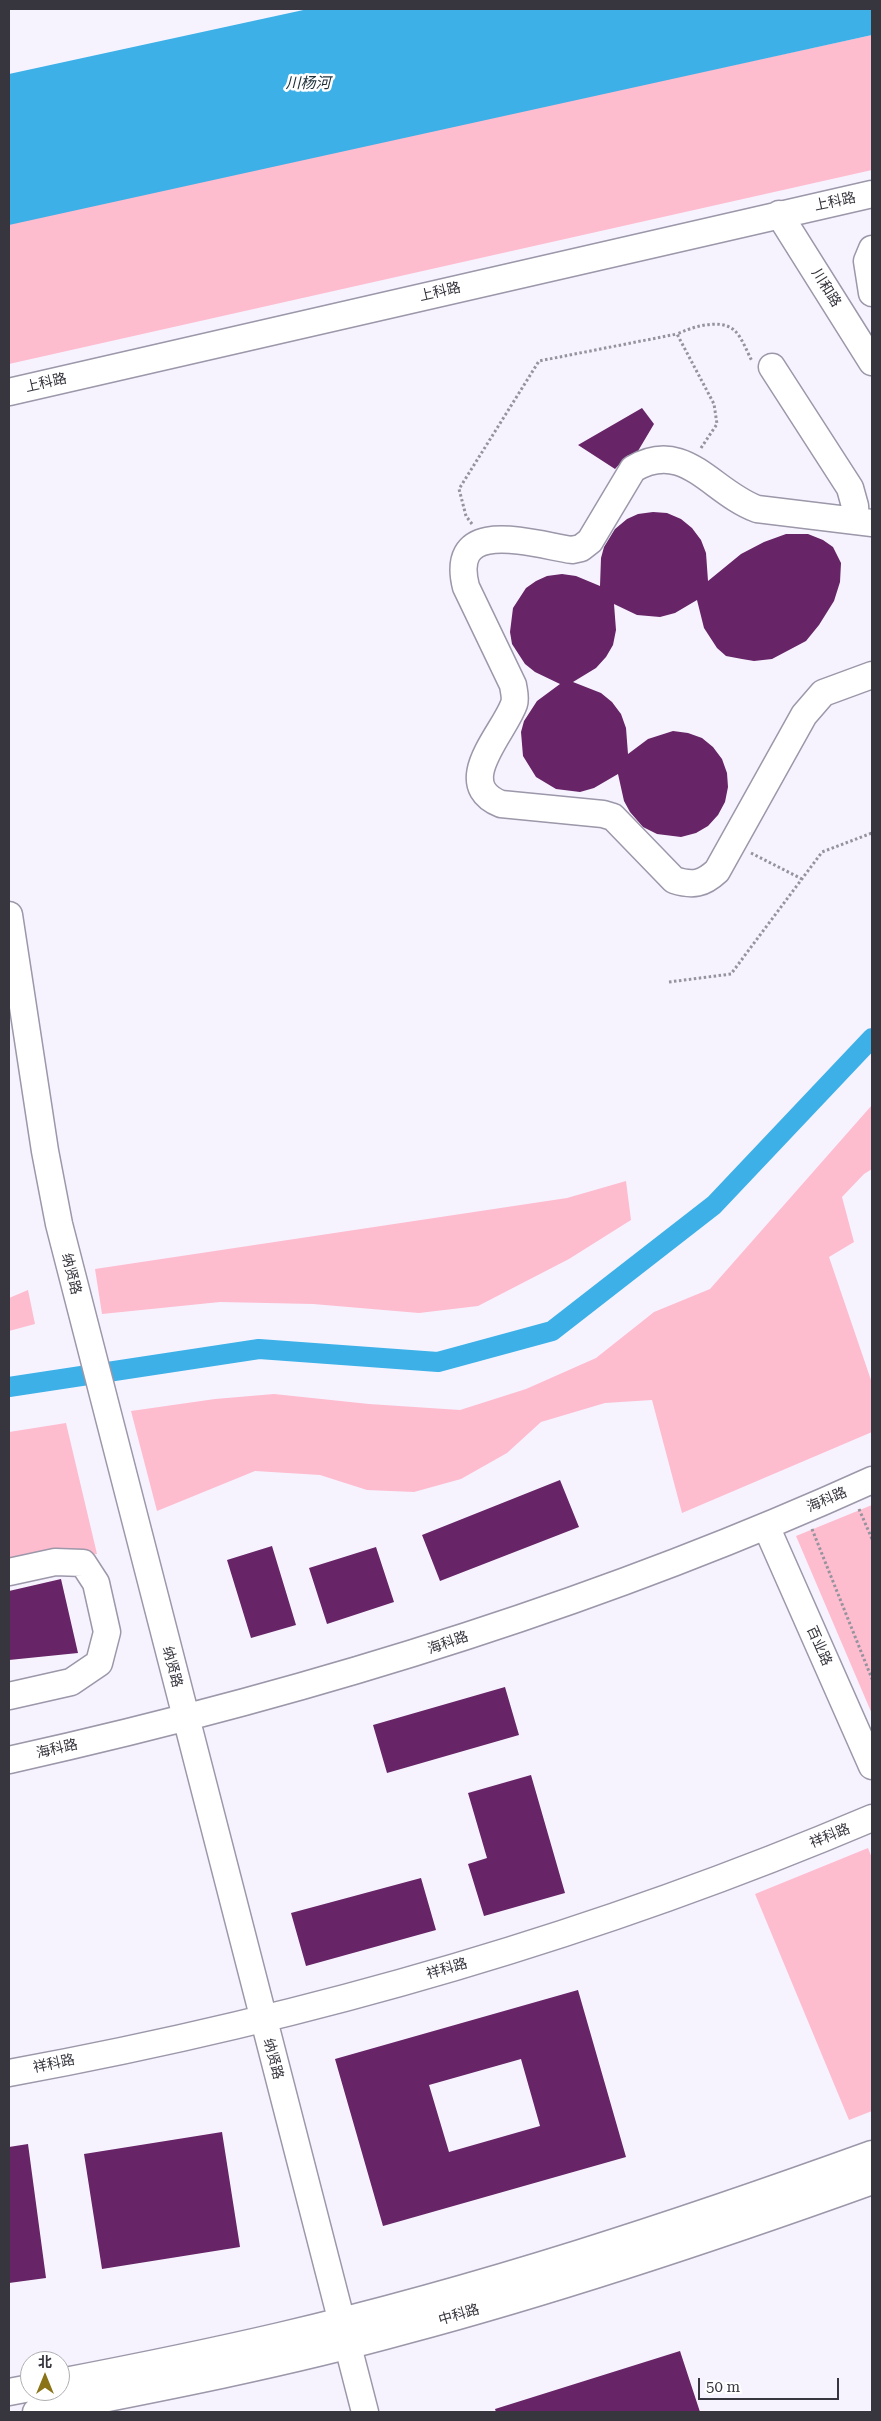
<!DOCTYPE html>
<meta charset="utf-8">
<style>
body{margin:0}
#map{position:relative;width:881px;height:2421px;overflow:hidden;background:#f6f3ff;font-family:"Roboto Serif","Noto Sans SC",serif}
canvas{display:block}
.frame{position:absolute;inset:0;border:10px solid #37353d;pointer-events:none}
.north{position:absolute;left:20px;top:2351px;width:50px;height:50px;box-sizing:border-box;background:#fff;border:1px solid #afaeb1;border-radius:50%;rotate:0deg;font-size:14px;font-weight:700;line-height:20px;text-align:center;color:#37353d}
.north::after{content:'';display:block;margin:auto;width:18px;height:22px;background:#8b7418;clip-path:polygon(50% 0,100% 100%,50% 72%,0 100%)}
.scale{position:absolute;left:698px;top:2378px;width:141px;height:22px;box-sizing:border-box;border:2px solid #37353d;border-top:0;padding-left:6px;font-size:15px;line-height:18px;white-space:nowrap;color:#37353d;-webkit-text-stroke:4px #fff;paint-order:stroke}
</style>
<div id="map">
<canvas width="881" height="2421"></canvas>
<div class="frame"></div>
<div class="north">北</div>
<div class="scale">50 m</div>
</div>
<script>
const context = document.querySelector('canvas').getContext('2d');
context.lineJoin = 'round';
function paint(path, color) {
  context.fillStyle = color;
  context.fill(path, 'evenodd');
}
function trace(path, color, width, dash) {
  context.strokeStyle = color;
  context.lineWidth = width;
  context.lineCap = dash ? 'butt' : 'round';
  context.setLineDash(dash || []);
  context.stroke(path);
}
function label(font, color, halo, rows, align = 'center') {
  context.font = font + ' "Roboto Serif","Noto Sans SC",serif';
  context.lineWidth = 5;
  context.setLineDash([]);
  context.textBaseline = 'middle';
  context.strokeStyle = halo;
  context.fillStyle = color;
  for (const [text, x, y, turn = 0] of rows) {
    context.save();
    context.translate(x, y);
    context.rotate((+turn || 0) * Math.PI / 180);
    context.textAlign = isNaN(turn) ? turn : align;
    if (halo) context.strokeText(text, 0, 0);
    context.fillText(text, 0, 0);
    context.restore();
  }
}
paint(new Path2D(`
 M 872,35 L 872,170 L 9,364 L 9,222 Z
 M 872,1105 L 872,1169 L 864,1174 L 842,1197 L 854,1242 L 829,1257 L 872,1383 L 872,1432 L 682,1513 L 652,1400 L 605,1403 L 541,1422 L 507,1453 L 461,1479 L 414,1492 L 367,1490 L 320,1475 L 255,1471 L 157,1511 L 131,1411 L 215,1399 L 274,1394 L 369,1404 L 460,1410 L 526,1389 L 596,1358 L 654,1312 L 710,1289 Z
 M 626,1181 L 631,1220 L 569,1259 L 478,1306 L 419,1313 L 313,1304 L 220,1302 L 102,1314 L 95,1269 L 567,1198 Z
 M 28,1290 L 35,1324 L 9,1331 L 9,1298 Z
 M 66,1423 L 97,1554 L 9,1563 L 9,1432 Z
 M 872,1505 L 872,1714 L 796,1536 Z
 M 868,1848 L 872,1858 L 872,2111 L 849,2120 L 755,1894 Z`), '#febccf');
paint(new Path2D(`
 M 308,9 L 872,9 L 872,35 L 9,225 L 9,74 Z`), '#3db0e7');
trace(new Path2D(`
 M 9,1387 L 259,1349 L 438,1362 L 552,1331 L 714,1205 L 872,1038`), '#3db0e7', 20);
paint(new Path2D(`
 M 642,408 L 654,424 L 638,451 L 627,456 L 615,469 L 578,445 Z
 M 653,512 L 667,513 L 681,519 L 692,528 L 701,540 L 706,553 L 708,581 L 741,554 L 764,542 L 786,534 L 808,534 L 823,540 L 833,547 L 841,563 L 840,582 L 834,601 L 819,625 L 806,641 L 772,659 L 754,661 L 742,659 L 726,656 L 717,648 L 704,628 L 697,600 L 675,613 L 660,617 L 637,615 L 614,604 L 616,630 L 613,645 L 606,657 L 596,668 L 573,682 L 601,693 L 612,702 L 621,714 L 626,728 L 628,754 L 648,739 L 673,731 L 688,733 L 702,738 L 713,747 L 722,759 L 727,773 L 728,787 L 725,802 L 718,815 L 708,826 L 696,833 L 681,837 L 657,834 L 643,827 L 630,812 L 624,801 L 618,774 L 594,788 L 580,792 L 556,789 L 536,777 L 523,756 L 521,732 L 524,721 L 537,701 L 560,684 L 535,672 L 525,664 L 512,644 L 510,632 L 513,608 L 526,588 L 536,581 L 547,576 L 562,574 L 576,576 L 600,586 L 601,558 L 604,547 L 615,529 L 627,519 L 638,514 Z
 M 560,1480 L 579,1527 L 440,1581 L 422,1535 Z
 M 272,1546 L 296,1625 L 251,1638 L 227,1560 Z
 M 376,1547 L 394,1602 L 327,1624 L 309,1568 Z
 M 61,1579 L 78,1653 L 9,1660 L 9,1591 Z
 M 505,1687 L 519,1735 L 387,1773 L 373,1725 Z
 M 531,1775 L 565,1893 L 484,1916 L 468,1864 L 487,1858 L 468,1793 Z
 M 421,1878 L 436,1930 L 306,1966 L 291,1913 Z
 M 578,1990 L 626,2157 L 383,2226 L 335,2059 ZM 521,2059 L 540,2126 L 449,2152 L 429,2085 Z
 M 222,2132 L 240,2247 L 102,2269 L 84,2154 Z
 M 28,2144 L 46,2278 L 9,2283 L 9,2147 Z
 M 680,2351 L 700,2412 L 496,2412 L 495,2409 Z`), '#672466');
const minor = new Path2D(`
 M 779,214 L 872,362
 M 872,249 L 867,261 L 872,293
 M 772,367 L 850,488 L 855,506 L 856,521
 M 9,392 L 872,194
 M 872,523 L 757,509 C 711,492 685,438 633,469 L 590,541 L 581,548 L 572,550 C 532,544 448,516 466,587 L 513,685 C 514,692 516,698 514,704 C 504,733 451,784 501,804 L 603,814 L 613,817 L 674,880 C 693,886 703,884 717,871 L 804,715 L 823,693 L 872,675
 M 9,915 L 45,1151 L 59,1224 L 365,2412
 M 766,1526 L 872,1766
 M 9,1572 L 55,1562 L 83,1563 L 96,1583 L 107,1632 L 99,1663 L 71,1682 L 9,1696
 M 9,1760 C 305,1694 596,1605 872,1480
 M 9,2073 C 304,2019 596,1935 872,1818
 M 60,2382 C 133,2368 207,2353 280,2336 C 481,2289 678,2224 872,2154
 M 9,2392 L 30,2388
 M 36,2412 C 160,2388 284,2364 407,2330 C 564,2288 719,2236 872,2181`);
trace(minor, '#9c97a9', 29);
trace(new Path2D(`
 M 701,448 L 717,424 L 714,404 L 677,334 C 692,327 720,318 734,330 C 742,337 747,352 752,361
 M 472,524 L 466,516 L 459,489 L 539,361 L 677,334
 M 751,853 L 802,879
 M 669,982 L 731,974 L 822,852 L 872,833
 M 859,1509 L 872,1539
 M 812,1529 L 872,1679`), '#95939d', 3, [2.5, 2.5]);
trace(minor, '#fff', 26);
label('14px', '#37353d', '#fff', [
 ["上科路",835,202,-12],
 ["川和路",826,288,58],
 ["上科路",440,292,-13],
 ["上科路",46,383,-13],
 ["纳贤路",71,1274,76],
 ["海科路",827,1500,-23],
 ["海科路",448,1643,-19],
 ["百业路",819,1646,66],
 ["纳贤路",172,1667,75],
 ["海科路",57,1749,-13],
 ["祥科路",830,1836,-22],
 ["祥科路",447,1969,-16],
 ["纳贤路",273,2059,75],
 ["祥科路",54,2064,-12],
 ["中科路",459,2315,-16]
]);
label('italic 15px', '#1b2e38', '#fff', [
 ["川杨河",308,84]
]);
</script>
